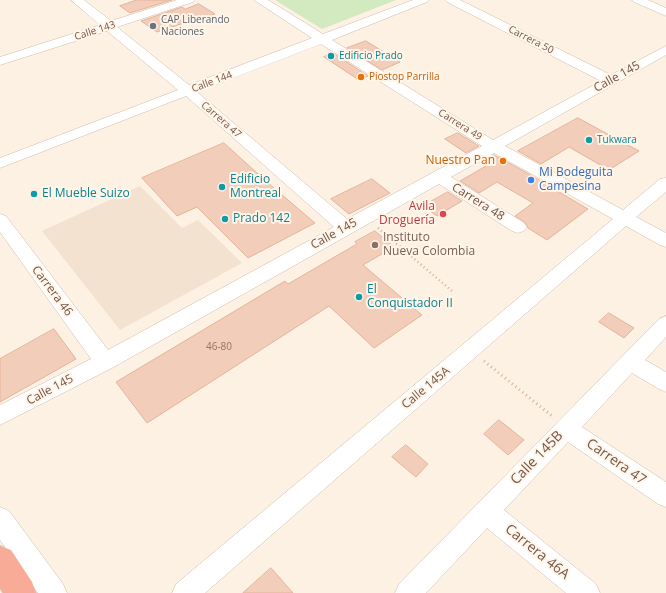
<!DOCTYPE html>
<meta charset="utf-8">
<style>
body{margin:0}
canvas{display:block;background:#fcf1e2}
</style>
<canvas width="666" height="593"></canvas>
<script>
const context = document.querySelector('canvas').getContext('2d');
context.lineJoin = 'round';
function paint(path, color) {
  context.fillStyle = color;
  context.fill(path, 'evenodd');
}
function trace(path, color, width, dash) {
  context.strokeStyle = color;
  context.lineWidth = width;
  context.lineCap = dash ? 'butt' : 'round';
  context.setLineDash(dash || []);
  context.stroke(path);
}
function label(font, color, halo, rows, align = 'center') {
  context.font = font + ' "Open Sans",sans-serif';
  context.lineWidth = 4;
  context.setLineDash([]);
  context.textBaseline = 'middle';
  context.strokeStyle = halo;
  context.fillStyle = color;
  for (const [text, x, y, turn = 0] of rows) {
    context.save();
    context.translate(x, y);
    context.rotate((+turn || 0) * Math.PI / 180);
    context.textAlign = isNaN(turn) ? turn : align;
    if (halo) context.strokeText(text, 0, 0);
    context.fillText(text, 0, 0);
    context.restore();
  }
}
paint(new Path2D(`
 M 140,186 L 182,228 L 198,220 L 242,263 L 120,330 L 42,231 Z`), '#f4e2d0');
paint(new Path2D(`
 M 275,0 L 396,0 L 322,29 Z`), '#d3eac0');
const building = new Path2D(`
 M 137,0 L 172,0 L 130,13 L 120,6 Z
 M 199,4 L 215,14 L 198,20 L 196,19 L 157,32 L 141,21 L 182,7 L 185,9 Z
 M 366,41 L 400,62 L 382,70 L 347,48 Z
 M 333,53 L 368,76 L 359,80 L 324,57 Z
 M 578,118 L 639,151 L 609,170 L 569,147 L 541,164 L 518,151 Z
 M 458,133 L 479,146 L 466,153 L 445,139 Z
 M 224,143 L 268,183 L 315,223 L 248,258 L 197,207 L 177,216 L 142,178 Z
 M 494,155 L 527,173 L 588,209 L 547,240 L 528,228 L 525,222 L 515,216 L 533,203 L 497,182 L 479,193 L 460,181 L 486,166 L 480,163 Z
 M 372,179 L 390,193 L 349,214 L 331,199 Z
 M 448,192 L 462,201 L 437,216 L 423,206 Z
 M 375,231 L 394,247 L 363,265 L 422,315 L 374,348 L 329,306 L 147,423 L 116,382 L 285,281 L 288,284 L 357,244 L 355,242 Z
 M 609,313 L 634,328 L 624,338 L 599,322 Z
 M 54,329 L 76,359 L 0,402 L 0,359 Z
 M 499,420 L 524,440 L 508,455 L 484,434 Z
 M 406,445 L 428,464 L 416,477 L 392,457 Z
 M 271,568 L 293,593 L 243,593 Z`);
paint(building, '#f2cdb9');
trace(building, '#e5b399', 1);
const street = new Path2D(`
 M 71,0 L 84,0 L 111,21 L 177,0 L 195,0 L 193,2 L 117,27 L 189,85 L 312,38 L 254,0 L 268,0 L 323,34 L 413,0 L 429,0 L 427,2 L 332,40 L 493,140 L 601,81 L 447,2 L 445,0 L 460,0 L 611,75 L 666,46 L 666,55 L 505,146 L 623,210 L 660,179 L 666,178 L 666,192 L 636,217 L 666,233 L 666,247 L 660,245 L 626,226 L 205,593 L 172,593 L 176,584 L 613,219 L 494,153 L 451,177 L 524,223 L 527,227 L 524,231 L 518,233 L 512,231 L 439,184 L 112,368 L 0,425 L 0,405 L 91,359 L 0,232 L 0,214 L 6,216 L 108,350 L 334,227 L 186,96 L 0,168 L 0,158 L 178,90 L 107,31 L 0,65 L 0,57 L 100,25 ZM 321,44 L 482,146 L 347,219 L 197,92 Z
 M 632,0 L 648,0 L 666,8 L 666,16 L 634,2 Z
 M 666,316 L 666,337 L 645,360 L 666,372 L 666,392 L 659,389 L 632,373 L 582,427 L 666,482 L 666,507 L 658,504 L 568,442 L 504,510 L 596,584 L 600,593 L 566,593 L 487,528 L 426,593 L 395,593 L 399,584 L 659,319 Z
 M 0,507 L 9,511 L 63,584 L 67,593 L 38,593 L 0,540 Z`);
const highway = new Path2D(`
 M 0,546 L 11,550 L 32,582 L 36,593 L 3,593 L 0,588 Z`);
trace(street, '#d0baab', 1);
trace(highway, '#d8d0cc', 2);
trace(new Path2D(`
 M 378,228 L 452,291`), '#d7b09c', 2.5, [1, 3]);
trace(new Path2D(`
 M 484,361 L 552,416`), '#d7b09c', 3, [1, 3.5]);
paint(street, '#fff');
paint(highway, '#f8ac97');
for (const [x, y, r, color] of [
 [153,26,4,"#6b7280"],
 [331,56,4,"#0f9aa8"],
 [361,77,4,"#e8710a"],
 [589,140,4,"#0f9aa8"],
 [503,161,4,"#e8710a"],
 [531,180,4,"#3f7fe0"],
 [222,187,4,"#0f9aa8"],
 [34,194,4,"#0f9aa8"],
 [443,214,4,"#e0444e"],
 [225,219,4,"#0f9aa8"],
 [375,245,4,"#8d6e63"],
 [359,297,4,"#0f9aa8"]
]) {
  const dot = new Path2D();
  dot.arc(x, y, r, 0, 2 * Math.PI);
  context.fillStyle = color;
  context.fill(dot);
  trace(dot, '#fff5e8', 1.5);
}
label('10px', '#5b616d', '#fff5e8', [
 ["CAP Liberando",161,20],
 ["Naciones",161,32]
], 'left');
label('10px', '#745648', '#fff5e8', [
 ["Calle 143",95,31,-18],
 ["Carrera 50",531,40,27],
 ["Calle 144",212,82,-21],
 ["Carrera 47",221,120,41],
 ["Carrera 49",460,125,32]
]);
label('10px', '#0d838f', '#fff5e8', [
 ["Edificio Prado",339,56],
 ["Tukwara",597,140]
], 'left');
label('10px', '#c56008', '#fff5e8', [
 ["Piostop Parrilla",369,77]
], 'left');
label('10px', '#947464', null, [
 ["46-80",219,347]
]);
label('12px', '#745648', '#fff5e8', [
 ["Calle 145",617,77,-29],
 ["Carrera 48",478,202,32],
 ["Calle 145",334,234,-29],
 ["Carrera 46",52,291,53],
 ["Calle 145A",426,388,-40],
 ["Calle 145",50,390,-28]
]);
label('12px', '#c56008', '#fff5e8', [
 ["Nuestro Pan",495,161]
], 'right');
label('12px', '#366cbe', '#fff5e8', [
 ["Mi Bodeguita",539,173],
 ["Campesina",539,187]
], 'left');
label('12px', '#0d838f', '#fff5e8', [
 ["Edificio",230,180],
 ["Montreal",230,194],
 ["El Mueble Suizo",42,194],
 ["Prado 142",233,219],
 ["El",367,290],
 ["Conquistador II",367,304]
], 'left');
label('12px', '#be3a42', '#fff5e8', [
 ["Avila",435,207],
 ["Droguería",435,221]
], 'right');
label('12px', '#785e54', '#fff5e8', [
 ["Instituto",383,238],
 ["Nueva Colombia",383,252]
], 'left');
label('14px', '#745648', '#fff5e8', [
 ["Calle 145B",537,458,-46],
 ["Carrera 47",616,462,35],
 ["Carrera 46A",537,552,39]
]);
</script>
